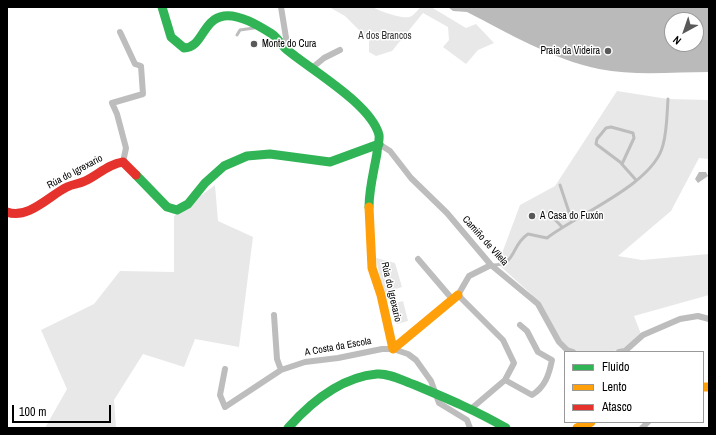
<!DOCTYPE html>
<meta charset="utf-8">
<style>
body{margin:0}
#map{position:relative;width:716px;height:435px;overflow:hidden;background:#fff;font-family:"Archivo Narrow",sans-serif}
canvas{display:block}
.frame{position:absolute;inset:0;border:8px solid #000;pointer-events:none}
.legend{position:absolute;left:564px;top:351px;width:140px;height:72px;box-sizing:border-box;background:#fff;border:1px solid #999;margin:0;padding:5px 7px;list-style:none;font-size:12px;color:#000}
.legend li{display:flex;align-items:center;gap:8px;height:20px}
.legend b{width:20px;border:1px solid #999}
.north{position:absolute;left:664px;top:12px;width:40px;height:40px;box-sizing:border-box;background:#fff;border:1px solid #999;border-radius:50%;rotate:220deg;font-size:11px;font-weight:700;line-height:16px;text-align:center;color:#000}
.north::after{content:'';display:block;margin:auto;width:14px;height:18px;background:#595959;clip-path:polygon(50% 0,100% 100%,50% 72%,0 100%)}
.scale{position:absolute;left:12px;top:405px;width:99px;height:18px;box-sizing:border-box;border:2px solid #000;border-top:0;padding-left:5px;font-size:12px;line-height:14px;white-space:nowrap;color:#000;-webkit-text-stroke:3px #fff;paint-order:stroke}
</style>
<div id="map">
<canvas width="716" height="435"></canvas>
<div class="frame"></div>
<ul class="legend">
<li><b style="height:5px;background:#30b455"></b>Fluido</li>
<li><b style="height:5px;background:#ff9f0a"></b>Lento</li>
<li><b style="height:5px;background:#e5322d"></b>Atasco</li>
</ul>
<div class="north">N</div>
<div class="scale">100 m</div>
</div>
<script>
const context = document.querySelector('canvas').getContext('2d');
context.lineJoin = 'round';
function paint(path, color) {
  context.fillStyle = color;
  context.fill(path, 'evenodd');
}
function trace(path, color, width, dash) {
  context.strokeStyle = color;
  context.lineWidth = width;
  context.lineCap = dash ? 'butt' : 'round';
  context.setLineDash(dash || []);
  context.stroke(path);
}
function label(font, color, halo, rows, align = 'center') {
  context.font = font + ' "Archivo Narrow",sans-serif';
  context.lineWidth = 3;
  context.setLineDash([]);
  context.textBaseline = 'middle';
  context.strokeStyle = halo;
  context.fillStyle = color;
  for (const [text, x, y, turn = 0] of rows) {
    context.save();
    context.translate(x, y);
    context.rotate((+turn || 0) * Math.PI / 180);
    context.textAlign = isNaN(turn) ? turn : align;
    if (halo) context.strokeText(text, 0, 0);
    context.fillText(text, 0, 0);
    context.restore();
  }
}
paint(new Path2D(`
 M 329,7 L 373,7 C 378,11 403,19 409,17 C 414,16 417,10 421,7 L 431,7 L 466,28 L 476,24 L 494,43 L 478,50 L 466,64 L 443,47 L 449,40 L 448,27 L 423,13 L 392,51 L 376,56 L 369,52 L 369,40 L 345,16 Z
 M 617,91 L 668,99 L 709,100 L 709,159 L 699,158 L 671,211 L 618,256 L 642,260 L 709,254 L 709,295 L 634,316 L 641,334 L 623,349 L 610,352 L 580,352 L 569,350 L 561,341 L 531,294 L 498,264 L 520,205 L 555,186 Z
 M 215,185 L 218,221 L 253,237 L 239,347 L 195,339 L 184,367 L 143,354 L 114,400 L 116,428 L 45,428 L 67,389 L 41,330 L 94,304 L 120,271 L 174,272 L 174,216 Z
 M 376,258 L 395,263 L 402,287 L 383,293 Z
 M 403,301 L 408,321 L 397,324 L 392,304 Z`), '#e8e8e8');
paint(new Path2D(`
 M 448,7 L 709,7 L 709,72 C 673,72 634,76 599,69 C 554,60 508,33 467,12 L 453,11 ZM 672,20 L 696,20 L 696,44 L 672,44 Z
 M 699,172 L 706,172 L 708,176 L 698,183 L 695,179 Z`), '#bababa');
trace(new Path2D(`
 M 237,35 L 240,30 L 254,28
 M 622,164 L 634,138 L 633,133 L 611,127 L 606,128 L 597,139 L 596,144 L 620,162 L 636,180
 M 560,185 L 572,221
 M 548,212 L 562,227
 M 493,265 C 517,265 510,246 528,234 L 547,238 C 578,214 654,184 663,145 C 667,131 667,114 668,99`), '#bdbdbd', 3);
trace(new Path2D(`
 M 281,7 L 288,50
 M 120,32 L 135,64 L 141,66 L 143,94 L 112,103 L 117,114 L 126,148 L 123,162
 M 312,68 L 324,58 L 340,50
 M 379,144 L 390,151 L 411,178 L 447,213 L 491,265 L 538,304 L 559,342 L 567,350 L 573,352
 M 418,259 L 453,300
 M 274,315 L 277,359 L 281,370 L 305,362 L 338,358 L 382,349 L 393,349 L 408,354 L 416,360 L 431,381 L 439,403 L 467,420 L 470,428
 M 619,352 L 625,351 L 643,335 L 680,319 L 698,316 L 709,319
 M 225,369 L 220,395 L 225,407 L 281,370
 M 505,380 L 532,395 C 545,387 549,375 552,360 L 538,352 L 527,331 L 520,325
 M 472,408 L 505,380 L 514,363 L 503,340 L 458,295 L 469,276 L 491,265
 M 642,428 L 648,422`), '#bdbdbd', 6);
trace(new Path2D(`
 M 162,7 L 171,37 L 184,48 C 203,48 202,19 224,16 C 240,14 259,26 272,34 C 278,38 281,45 286,49 C 311,70 371,104 379,135 C 380,140 377,147 377,153 C 374,171 369,189 369,207
 M 136,175 L 167,207 L 177,210 L 188,204 L 205,183 L 224,166 L 247,156 L 270,154 L 330,162 L 379,144
 M 288,428 C 311,402 342,377 377,374 C 390,373 403,381 415,385 C 446,398 477,411 506,428`), '#30b455', 9);
trace(new Path2D(`
 M 369,207 L 372,268 L 381,295 L 393,349 L 458,295
 M 703,387 L 709,387
 M 577,428 L 591,422`), '#ff9f0a', 9);
trace(new Path2D(`
 M 7,212 C 28,220 50,195 67,187 C 73,184 79,184 85,181 C 98,175 108,164 123,162 L 136,175`), '#e5322d', 9);
for (const [x, y, r, color] of [
 [254,44,4,"#595959"],
 [608,51,4,"#595959"],
 [532,216,4,"#595959"]
]) {
  const dot = new Path2D();
  dot.arc(x, y, r, 0, 2 * Math.PI);
  context.fillStyle = color;
  context.fill(dot);
  trace(dot, '#fff', 1.5);
}
label('10px', '#2d2d2d', '#fff', [
 ["A dos Brancos",385,36]
]);
label('10px', '#000', '#fff', [
 ["Monte do Cura",262,44],
 ["Praia da Videira",600,51,"right"],
 ["A Casa do Fuxón",540,216]
], 'left');
label('10px', '#000', '#fff', [
 ["Rúa do Igrexario",75,172,-28],
 ["Camiño de Vilela",485,241,48],
 ["Rúa do Igrexario",391,292,77],
 ["A Costa da Escola",338,347,-10]
]);
</script>
